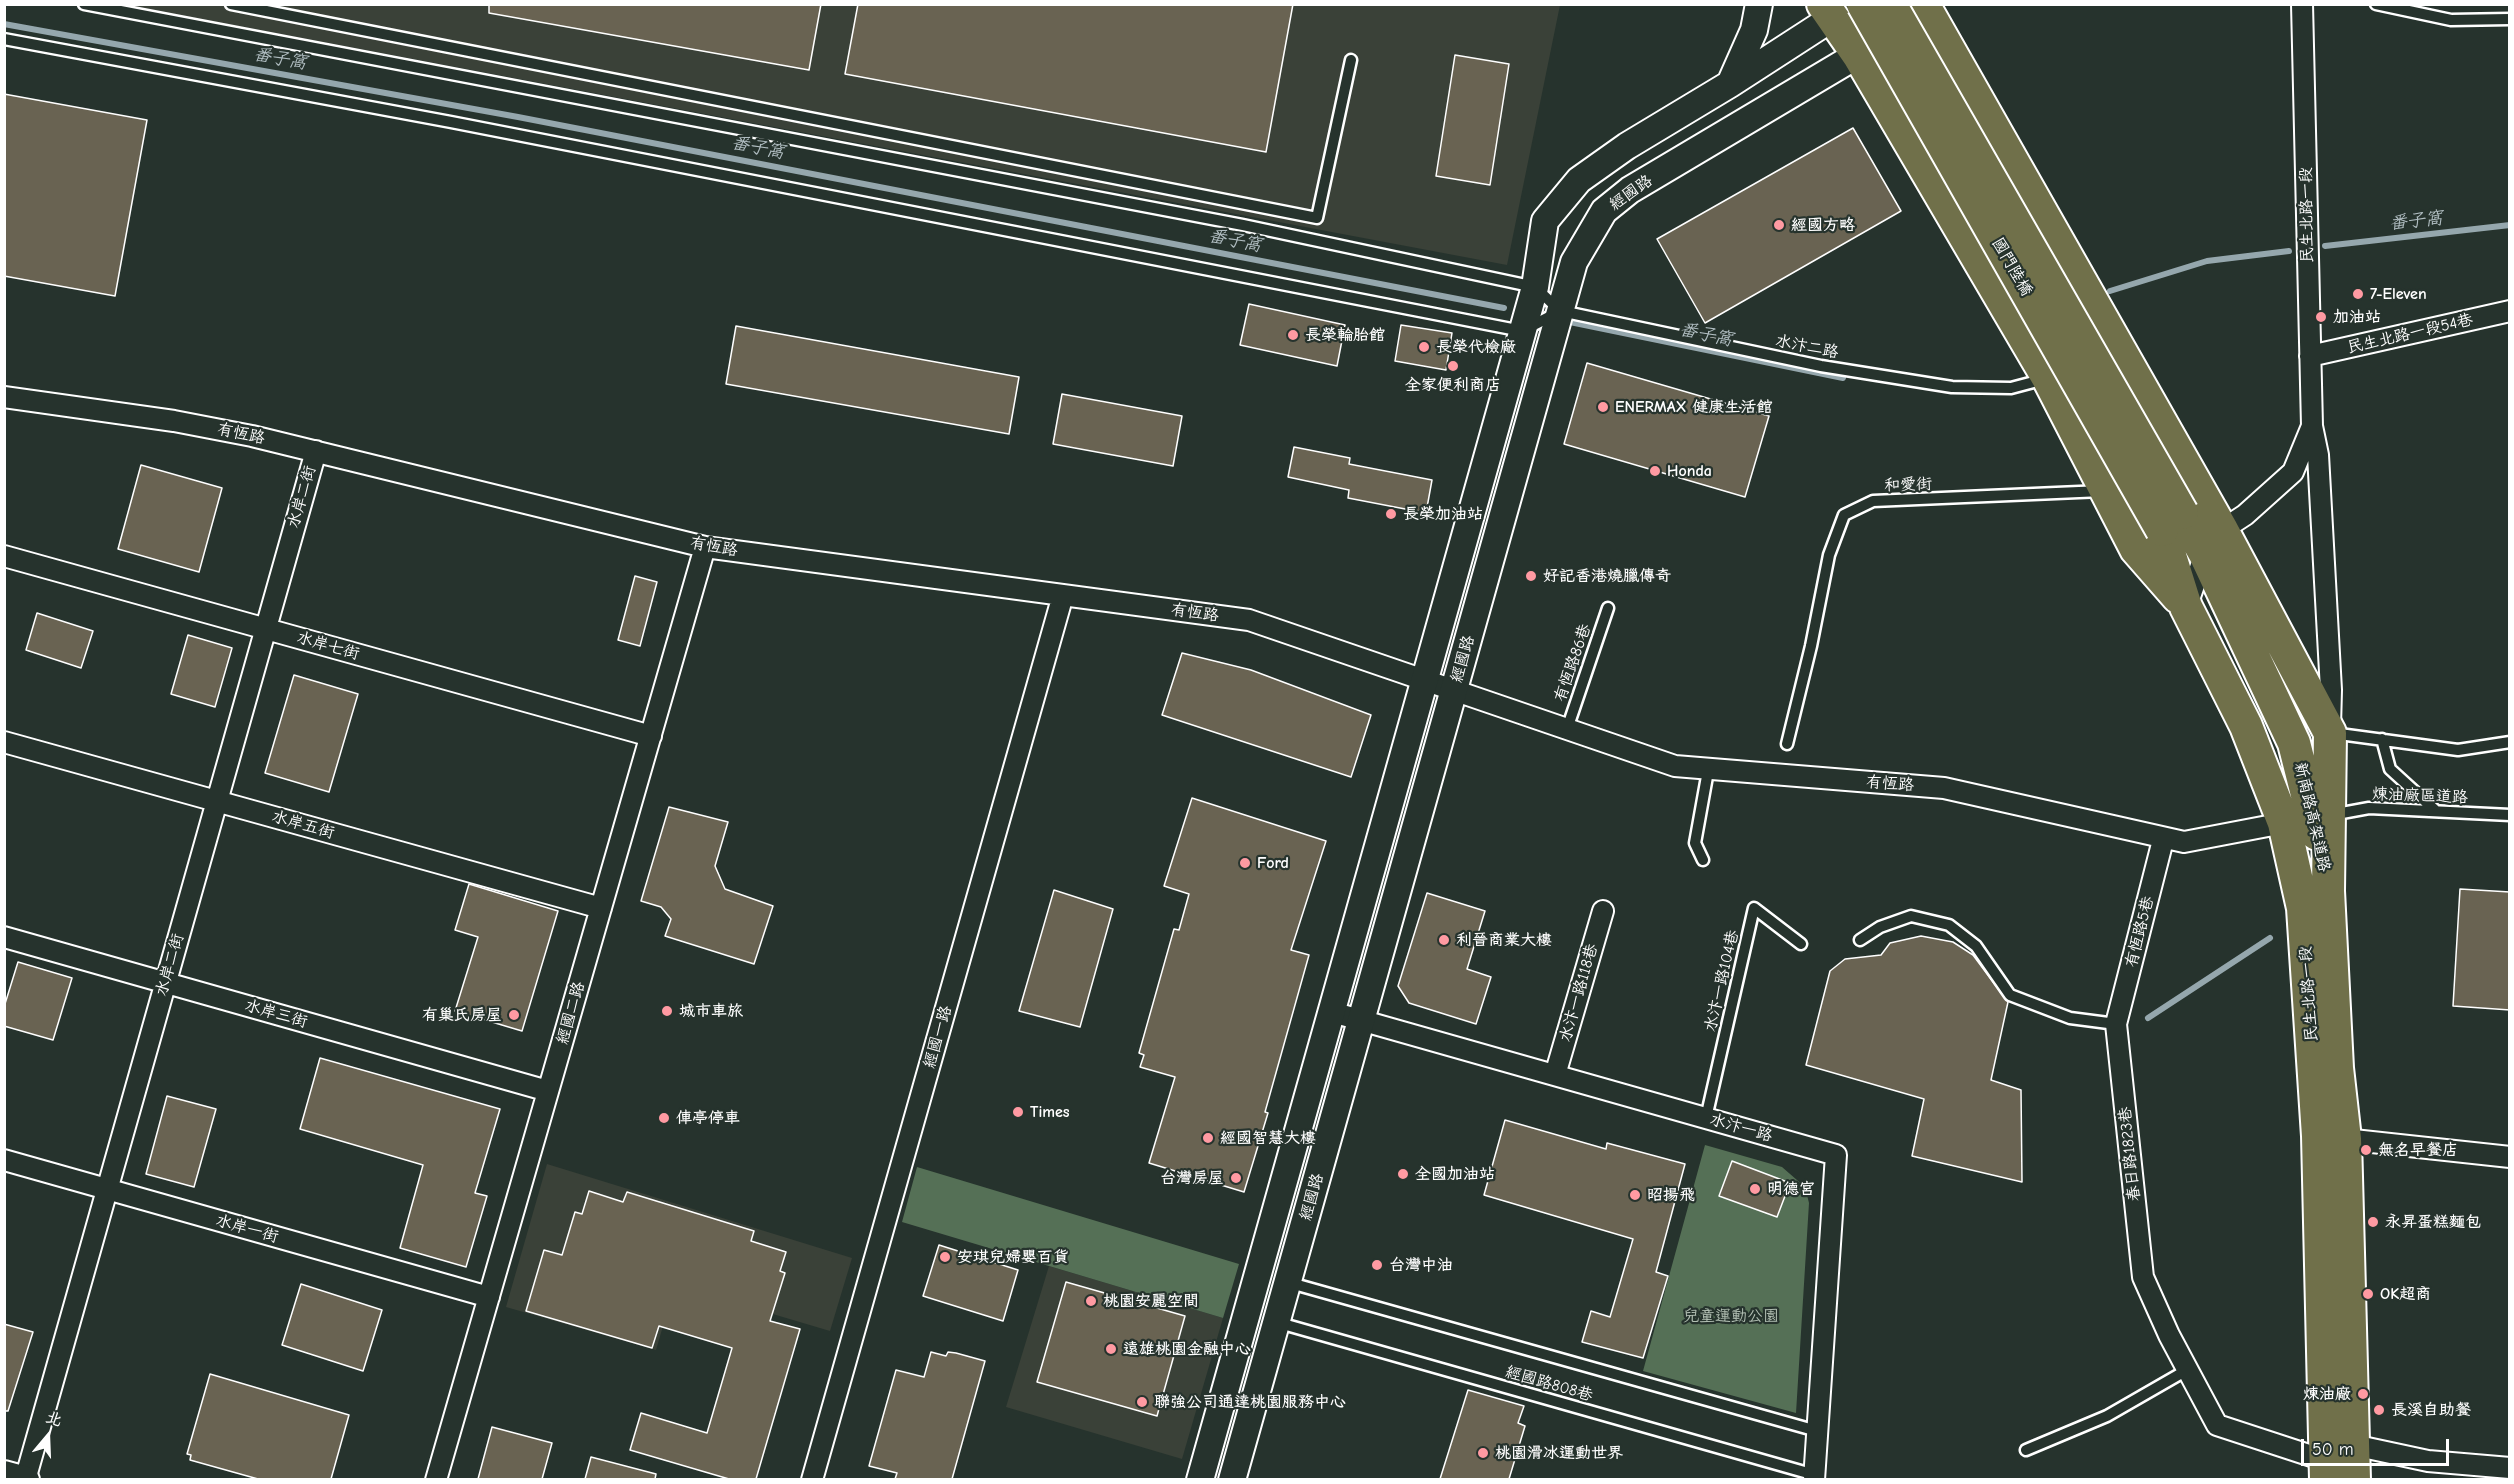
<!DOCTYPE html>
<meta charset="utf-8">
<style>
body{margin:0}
#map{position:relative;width:2514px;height:1484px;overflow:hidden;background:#26332d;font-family:"Comic Neue","LXGW WenKai TC",sans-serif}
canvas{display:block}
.frame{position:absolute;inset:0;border:6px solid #fff;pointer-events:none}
.north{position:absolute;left:18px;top:1406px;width:60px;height:60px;-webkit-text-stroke:4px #26332d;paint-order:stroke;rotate:19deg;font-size:16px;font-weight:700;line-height:24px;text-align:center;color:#fff}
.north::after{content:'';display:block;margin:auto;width:21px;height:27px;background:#fff;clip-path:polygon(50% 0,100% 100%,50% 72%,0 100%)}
.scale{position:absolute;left:2301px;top:1439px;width:148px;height:27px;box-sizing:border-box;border:3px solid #fff;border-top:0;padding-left:8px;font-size:18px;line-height:21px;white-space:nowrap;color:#fff;-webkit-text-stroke:4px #26332d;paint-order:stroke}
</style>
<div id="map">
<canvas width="2514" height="1484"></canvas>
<div class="frame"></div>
<div class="north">北</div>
<div class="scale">50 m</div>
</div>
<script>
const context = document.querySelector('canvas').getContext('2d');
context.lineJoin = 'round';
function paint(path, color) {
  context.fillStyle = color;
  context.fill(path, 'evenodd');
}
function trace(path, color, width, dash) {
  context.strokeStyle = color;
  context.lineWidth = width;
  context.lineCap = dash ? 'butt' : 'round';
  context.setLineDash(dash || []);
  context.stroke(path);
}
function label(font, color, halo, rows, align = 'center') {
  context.font = font + ' "Comic Neue","LXGW WenKai TC",sans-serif';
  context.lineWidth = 4.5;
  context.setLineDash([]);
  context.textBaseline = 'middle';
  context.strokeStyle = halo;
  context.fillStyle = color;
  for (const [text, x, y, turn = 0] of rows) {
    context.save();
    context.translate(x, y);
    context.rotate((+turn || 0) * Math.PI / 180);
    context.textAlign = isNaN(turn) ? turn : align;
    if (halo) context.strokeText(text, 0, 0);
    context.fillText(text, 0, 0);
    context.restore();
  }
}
paint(new Path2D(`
 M 126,5 L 1560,5 L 1507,265 Z
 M 547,1164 L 852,1258 L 830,1331 L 675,1285 L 656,1350 L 506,1307 Z
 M 1049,1266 L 1223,1318 L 1182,1459 L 1006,1407 Z`), '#3a4138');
paint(new Path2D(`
 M 1705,1145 L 1782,1167 L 1805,1187 L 1809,1203 L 1796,1413 L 1643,1371 Z
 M 917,1167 L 1239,1264 L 1223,1318 L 902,1222 Z`), '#557056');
trace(new Path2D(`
 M 4,24 L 518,117 L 1504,308
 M 2325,246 L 2510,225
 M 2110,291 L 2207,261 L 2289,251
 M 1565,321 L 1843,378
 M 2148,1018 L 2270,938`), '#95a7ad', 6);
const building = new Path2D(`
 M 489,4 L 821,4 L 809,70 L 489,13 Z
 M 858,4 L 1293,4 L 1266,152 L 845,74 Z
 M 1455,55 L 1509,64 L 1490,185 L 1436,176 Z
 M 4,94 L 147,120 L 115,296 L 4,276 Z
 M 1853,128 L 1901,211 L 1705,323 L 1657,239 Z
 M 1249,304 L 1345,325 L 1337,366 L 1240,345 Z
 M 1401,325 L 1452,333 L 1446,370 L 1395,361 Z
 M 736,326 L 1019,377 L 1009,434 L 726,384 Z
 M 1587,363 L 1769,416 L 1745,497 L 1564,444 Z
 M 1062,394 L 1182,416 L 1173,466 L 1053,444 Z
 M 1294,447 L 1350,458 L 1349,464 L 1432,480 L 1426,513 L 1348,498 L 1349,490 L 1288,477 Z
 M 141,465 L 222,488 L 199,572 L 118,549 Z
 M 635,576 L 657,582 L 640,646 L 618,640 Z
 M 37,613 L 93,631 L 81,668 L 26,650 Z
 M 188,635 L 232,648 L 215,707 L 171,694 Z
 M 1182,653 L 1251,670 L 1371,715 L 1351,777 L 1162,715 Z
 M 294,675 L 358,694 L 329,792 L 265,773 Z
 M 1192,798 L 1326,841 L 1291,950 L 1309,955 L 1265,1112 L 1268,1113 L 1244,1192 L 1149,1163 L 1175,1077 L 1140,1067 L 1144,1055 L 1139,1053 L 1174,929 L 1179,930 L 1189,894 L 1164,886 Z
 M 669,807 L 728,822 L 715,866 L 725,889 L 773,906 L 754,964 L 665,936 L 671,919 L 661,907 L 641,901 Z
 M 469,884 L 558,911 L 522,1031 L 455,1011 L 478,937 L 455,930 Z
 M 2460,889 L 2510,892 L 2510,1010 L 2453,1006 Z
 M 1054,890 L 1113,909 L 1080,1027 L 1019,1011 Z
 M 1427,893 L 1485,911 L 1467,969 L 1491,977 L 1476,1024 L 1409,1003 L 1398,986 Z
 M 1921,936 L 1953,942 L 1973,955 L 2008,1002 L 1991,1080 L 2021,1090 L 2022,1182 L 1912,1156 L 1924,1099 L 1806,1065 L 1830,971 L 1845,959 L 1881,955 L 1890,943 Z
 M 18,962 L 72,978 L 53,1040 L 4,1026 L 4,1007 Z
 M 320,1058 L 500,1109 L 475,1193 L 487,1196 L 466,1267 L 400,1248 L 423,1165 L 300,1129 Z
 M 167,1096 L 216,1109 L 194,1187 L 146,1174 Z
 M 1505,1120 L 1606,1149 L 1607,1143 L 1685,1164 L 1656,1272 L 1668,1276 L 1643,1358 L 1582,1342 L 1591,1311 L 1610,1317 L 1633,1239 L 1484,1195 Z
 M 1732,1161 L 1790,1183 L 1777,1217 L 1719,1196 Z
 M 589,1191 L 623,1202 L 627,1192 L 754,1231 L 751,1241 L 786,1252 L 780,1271 L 785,1273 L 770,1321 L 800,1329 L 756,1479 L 729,1479 L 630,1450 L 641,1413 L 707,1433 L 732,1348 L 659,1326 L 652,1348 L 526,1311 L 544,1250 L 562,1255 L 575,1212 L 582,1214 Z
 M 939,1245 L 1018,1270 L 1003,1321 L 923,1296 Z
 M 1066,1282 L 1185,1316 L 1157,1416 L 1037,1382 Z
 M 301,1284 L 382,1310 L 363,1371 L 282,1345 Z
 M 4,1324 L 33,1332 L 8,1411 L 4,1411 Z
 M 931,1352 L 946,1356 L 948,1352 L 956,1353 L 985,1361 L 952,1479 L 895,1479 L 897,1473 L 869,1466 L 896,1370 L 924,1377 Z
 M 210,1374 L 349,1415 L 331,1479 L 258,1479 L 190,1460 L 191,1455 L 187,1454 Z
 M 1468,1390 L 1524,1406 L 1518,1423 L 1525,1426 L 1509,1479 L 1440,1479 Z
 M 492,1427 L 552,1443 L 542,1479 L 478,1479 Z
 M 591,1457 L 656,1474 L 655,1479 L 585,1479 Z`);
paint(building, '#696352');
trace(building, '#fff', 1.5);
const service = new Path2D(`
 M 84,4 L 1243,225 L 1535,287 L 1558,309
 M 231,4 L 1317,218 L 1351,60
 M 2376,4 L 2451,20 L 2510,19
 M 4,39 L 451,122 L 1522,331 L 1555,314
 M 1561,311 L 1821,366 L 1952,387 L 2011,388 L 2045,379
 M 1567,729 L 1608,608
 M 2332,733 L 2458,750 L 2510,742
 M 2382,739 L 2390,769 L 2436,811
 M 1787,744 L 1811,646 L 1829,555 L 1844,515 L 1873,501 L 2102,491
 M 2331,815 L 2369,808 L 2510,815
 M 1703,860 L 1695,843 L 1708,771
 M 1860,940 L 1880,927 L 1911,916 L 1949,925 L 1976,946 L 2010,995 L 2070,1018 L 2116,1024
 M 1706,1118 L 1754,908 L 1801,944
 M 1287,1282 L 1817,1431
 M 1276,1322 L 1815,1475
 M 2026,1450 L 2107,1416 L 2187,1370`);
const minor = new Path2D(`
 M 2302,4 L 2312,426 L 2318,455 L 2331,690 L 2330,727
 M 2310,356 L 2510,311
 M 4,397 L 174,421 L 252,436 L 705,547 L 1249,620 L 1675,766 L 1944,788 L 2184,842 L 2294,821
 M 4,556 L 651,736
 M 2187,605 L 2205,554 L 2222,530 L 2245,515 L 2293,472 L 2312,426
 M 4,742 L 601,908
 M 2163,840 L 2116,1024 L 2143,1277 L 2169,1335 L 2217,1425 L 2333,1463
 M 4,937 L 548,1091
 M 1332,1012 L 1836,1155 L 1814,1480
 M 1555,1075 L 1603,911
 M 2335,1138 L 2510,1157
 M 4,1160 L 489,1297
 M 2344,1443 L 2428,1461 L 2510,1468
 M 25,1480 L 316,451
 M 436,1480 L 705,547
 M 812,1480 L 1063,595`);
const tertiary = new Path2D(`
 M 1730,84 L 1754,30 L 1759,4
 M 4,1474 L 26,1480
 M 1200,1480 L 1535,287 L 1545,221 L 1579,180 L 1627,146 L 1730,84 L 1832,18
 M 1232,1480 L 1574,262 L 1604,211 L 1630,190 L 1874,45`);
const primary = new Path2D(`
 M 1823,4 L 1859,56 L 2048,378 L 2136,549 L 2178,597
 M 1923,4 L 2222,530 L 2330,733 L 2328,891 L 2337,1068 L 2345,1139 L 2354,1480
 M 2182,513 L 2205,554 L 2294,743 L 2317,834
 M 2162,530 L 2186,607 L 2246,726 L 2284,823 L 2303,908 L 2318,1136 L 2326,1480`);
trace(service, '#fff', 15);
trace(minor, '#fff', 24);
trace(tertiary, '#fff', 30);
trace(primary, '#fff', 36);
trace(service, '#26332d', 10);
trace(minor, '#26332d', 20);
trace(tertiary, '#26332d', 26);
trace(primary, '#70704a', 32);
const primaryBridge = new Path2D(`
 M 1863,4 L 2162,530
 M 1890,4 L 2182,513`);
trace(primaryBridge, '#fff', 36, []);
trace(primaryBridge, '#70704a', 32);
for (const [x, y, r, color] of [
 [1779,225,6,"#ff9aa2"],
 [2358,294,6,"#ff9aa2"],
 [2321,317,6,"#ff9aa2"],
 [1293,335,6,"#ff9aa2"],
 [1424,347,6,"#ff9aa2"],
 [1453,366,6,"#ff9aa2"],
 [1603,407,6,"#ff9aa2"],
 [1655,471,6,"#ff9aa2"],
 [1391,514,6,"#ff9aa2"],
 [1531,576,6,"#ff9aa2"],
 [1245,863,6,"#ff9aa2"],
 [1444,940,6,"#ff9aa2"],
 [667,1011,6,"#ff9aa2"],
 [514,1015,6,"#ff9aa2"],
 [1018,1112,6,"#ff9aa2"],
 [664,1118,6,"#ff9aa2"],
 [1208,1138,6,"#ff9aa2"],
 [2366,1150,6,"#ff9aa2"],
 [1403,1174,6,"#ff9aa2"],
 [1236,1178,6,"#ff9aa2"],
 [1755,1189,6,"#ff9aa2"],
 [1635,1195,6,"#ff9aa2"],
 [2373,1222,6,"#ff9aa2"],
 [945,1257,6,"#ff9aa2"],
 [1377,1265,6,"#ff9aa2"],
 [2368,1294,6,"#ff9aa2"],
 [1091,1301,6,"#ff9aa2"],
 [1111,1349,6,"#ff9aa2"],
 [2363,1394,6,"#ff9aa2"],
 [1142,1402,6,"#ff9aa2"],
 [2379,1410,6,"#ff9aa2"],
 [1483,1453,6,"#ff9aa2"]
]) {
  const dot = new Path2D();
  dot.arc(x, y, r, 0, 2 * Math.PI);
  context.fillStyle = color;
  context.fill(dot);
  trace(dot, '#26332d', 2);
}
label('16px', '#fff', '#26332d', [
 ["經國路",1631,193,-35],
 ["民生北路一段",2307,215,-91],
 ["國門陸橋",2012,267,60],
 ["民生北路一段54巷",2410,334,-13],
 ["水汴二路",1807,347,11],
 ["有恆路",241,434,12],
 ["和愛街",1908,485,-2],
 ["水岸二街",302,497,-74],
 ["有恆路",714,547,10],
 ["有恆路",1195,613,8],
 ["水岸七街",328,646,16],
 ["經國路",1463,659,-74],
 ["有恆路86巷",1573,663,-71],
 ["有恆路",1890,784,4],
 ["煉油廠區道路",2420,796,2],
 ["新南路高架道路",2312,817,77],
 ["水岸五街",303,825,16],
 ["有恆路5巷",2140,932,-76],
 ["水岸二街",170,965,-74],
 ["水汴一路104巷",1722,981,-77],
 ["水汴一路118巷",1579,993,-74],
 ["民生北路一段",2309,994,-94],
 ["經國二路",571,1013,-74],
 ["水岸三街",276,1014,16],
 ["經國一路",938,1037,-74],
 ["水汴一路",1741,1128,16],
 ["春日路1823巷",2130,1154,-96],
 ["經國路",1312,1197,-74],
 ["水岸一街",247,1229,16],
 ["經國路808巷",1549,1384,16]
]);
label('bold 16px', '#fff', '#26332d', [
 ["經國方略",1791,225],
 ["7-Eleven",2370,294],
 ["加油站",2333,317],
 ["長榮輪胎館",1305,335],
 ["長榮代檢廠",1436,347],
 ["全家便利商店",1453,385,"center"],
 ["ENERMAX 健康生活館",1615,407],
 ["Honda",1667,471],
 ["長榮加油站",1403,514],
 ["好記香港燒臘傳奇",1543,576],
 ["Ford",1257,863],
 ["利晉商業大樓",1456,940],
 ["城市車旅",679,1011],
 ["有巢氏房屋",502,1015,"right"],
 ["Times",1030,1112],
 ["俥亭停車",676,1118],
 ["經國智慧大樓",1220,1138],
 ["無名早餐店",2378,1150],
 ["全國加油站",1415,1174],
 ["台灣房屋",1224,1178,"right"],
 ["明德宮",1767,1189],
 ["昭揚飛",1647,1195],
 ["永昇蛋糕麵包",2385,1222],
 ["安琪兒婦嬰百貨",957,1257],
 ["台灣中油",1389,1265],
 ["OK超商",2380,1294],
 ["桃園安麗空間",1103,1301],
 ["遠雄桃園金融中心",1123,1349],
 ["煉油廠",2351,1394,"right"],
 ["聯強公司通達桃園服務中心",1154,1402],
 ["長溪自助餐",2391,1410],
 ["桃園滑冰運動世界",1495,1453]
], 'left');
label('16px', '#b2bfb3', '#26332d', [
 ["兒童運動公園",1731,1316]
]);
label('italic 18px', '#b0bdc1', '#26332d', [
 ["番子窩",280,59,10],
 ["番子窩",758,148,11],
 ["番子窩",2416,221,-6],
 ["番子窩",1235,241,11],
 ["番子窩",1706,335,12]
]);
</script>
